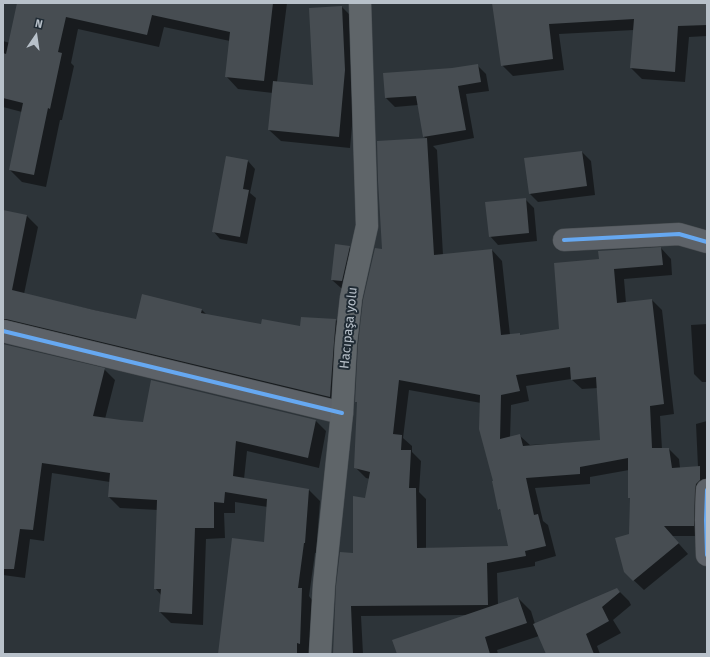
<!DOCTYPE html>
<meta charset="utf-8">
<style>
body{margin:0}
#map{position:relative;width:710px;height:657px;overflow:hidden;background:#2d3439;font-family:"Fira Sans",sans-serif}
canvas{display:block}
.frame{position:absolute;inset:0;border:4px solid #b8c1ca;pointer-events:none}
.north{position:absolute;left:16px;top:16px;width:40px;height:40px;-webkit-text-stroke:3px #202b34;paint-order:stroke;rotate:13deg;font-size:11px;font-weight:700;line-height:16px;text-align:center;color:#b8c1ca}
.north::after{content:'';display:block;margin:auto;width:14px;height:18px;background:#b8c1ca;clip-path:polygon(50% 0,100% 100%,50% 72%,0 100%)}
</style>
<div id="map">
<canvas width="710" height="657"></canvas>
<div class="frame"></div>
<div class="north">N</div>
</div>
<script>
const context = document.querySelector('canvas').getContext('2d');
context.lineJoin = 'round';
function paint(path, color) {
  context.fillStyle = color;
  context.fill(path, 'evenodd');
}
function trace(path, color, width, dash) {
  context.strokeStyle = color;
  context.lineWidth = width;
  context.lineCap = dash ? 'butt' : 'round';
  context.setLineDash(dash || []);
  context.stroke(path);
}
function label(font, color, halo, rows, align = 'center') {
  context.font = font + ' "Fira Sans",sans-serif';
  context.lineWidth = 4;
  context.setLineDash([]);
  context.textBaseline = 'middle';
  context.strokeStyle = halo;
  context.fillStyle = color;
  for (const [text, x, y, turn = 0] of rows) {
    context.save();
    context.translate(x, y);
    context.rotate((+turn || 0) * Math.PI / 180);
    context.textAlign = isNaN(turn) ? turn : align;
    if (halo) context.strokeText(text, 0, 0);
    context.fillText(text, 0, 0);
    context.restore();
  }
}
paint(new Path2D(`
 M 18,3 L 287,3 L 277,82 L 314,86 L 342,7 L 354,19 L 356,82 L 350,148 L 281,141 L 269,130 L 273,93 L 238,89 L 226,76 L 230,41 L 164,27 L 159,47 L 78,29 L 71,63 L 74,66 L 62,120 L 60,120 L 46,187 L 22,182 L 10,170 L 22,112 L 3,107 L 3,41 L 10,43 Z
 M 493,3 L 707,3 L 707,36 L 689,37 L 685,82 L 642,79 L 631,68 L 634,30 L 559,34 L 564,70 L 513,76 L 502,65 Z
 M 478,66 L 486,74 L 489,91 L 466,94 L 474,138 L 433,146 L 437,150 L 443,255 L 492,250 L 502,261 L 510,335 L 519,334 L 521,336 L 560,330 L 600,260 L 661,248 L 671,259 L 672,275 L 624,279 L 626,303 L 652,300 L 662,310 L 674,414 L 660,416 L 662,449 L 669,449 L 679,459 L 680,468 L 698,467 L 696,424 L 707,421 L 707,493 L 704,536 L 672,536 L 688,554 L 644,590 L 625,572 L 630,535 L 631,500 L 629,497 L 629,470 L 590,477 L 590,484 L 535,488 L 543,521 L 548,525 L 556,556 L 535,562 L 535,566 L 497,573 L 498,605 L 518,598 L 531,611 L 535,624 L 617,589 L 629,601 L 631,605 L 613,620 L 621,633 L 597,646 L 600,654 L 547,654 L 539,636 L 497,650 L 498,654 L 398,654 L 466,615 L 361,616 L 363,654 L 333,654 L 370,479 L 366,478 L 356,468 L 358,403 L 356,401 L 383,250 L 427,139 L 424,137 L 418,105 L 395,107 L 386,98 L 452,70 ZM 571,379 L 582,389 L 598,388 L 601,441 L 530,445 L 519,435 L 510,438 L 511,405 L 529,401 L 526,386 ZM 409,390 L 481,403 L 499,509 L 502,512 L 509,547 L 426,548 L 426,499 L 419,492 L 421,461 L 412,452 L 412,446 L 403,438 Z
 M 582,152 L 591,161 L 595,195 L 538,202 L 530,194 Z
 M 248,161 L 255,169 L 250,193 L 256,198 L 247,244 L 220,239 L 213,231 Z
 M 525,199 L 534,208 L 537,241 L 498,245 L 490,236 Z
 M 3,211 L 27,216 L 38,227 L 24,294 L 137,320 L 202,310 L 207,315 L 262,326 L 301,327 L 336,320 L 347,331 L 341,408 L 3,337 Z
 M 349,247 L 358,255 L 351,290 L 341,288 L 332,280 Z
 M 707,324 L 707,382 L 702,382 L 694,374 L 691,325 Z
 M 3,345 L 104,369 L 115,380 L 105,419 L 143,423 L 315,420 L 326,431 L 319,468 L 247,451 L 244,479 L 309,490 L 320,501 L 316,553 L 315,553 L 309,596 L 312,600 L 311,654 L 219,654 L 265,543 L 268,507 L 235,502 L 235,513 L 224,513 L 225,538 L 206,539 L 203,625 L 171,623 L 160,612 L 161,595 L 155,588 L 158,510 L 120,508 L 109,497 L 110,482 L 52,473 L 44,541 L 30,539 L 25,578 L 3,575 Z`), '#0007');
paint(new Path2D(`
 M 17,3 L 273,3 L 264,81 L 225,77 L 230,32 L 152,15 L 147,35 L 66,17 L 58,52 L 62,53 L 50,109 L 48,108 L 34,175 L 9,170 L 23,103 L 3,98 L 3,53 L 6,54 Z
 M 492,3 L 707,3 L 707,25 L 678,26 L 675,72 L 630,68 L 634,19 L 549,24 L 553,59 L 501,66 Z
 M 342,6 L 345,70 L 339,137 L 268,130 L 273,81 L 313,85 L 309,8 Z
 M 478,64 L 481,82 L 458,86 L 466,130 L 423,137 L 416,96 L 385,98 L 383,73 L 452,68 Z
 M 427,138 L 434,255 L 492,249 L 501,335 L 520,333 L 520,335 L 559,329 L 554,263 L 599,259 L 598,251 L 661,247 L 663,265 L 614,269 L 617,303 L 652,299 L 664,404 L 650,406 L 652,448 L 669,448 L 672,468 L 700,466 L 700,480 L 696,484 L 695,490 L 694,526 L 664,526 L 679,543 L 633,581 L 624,572 L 615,538 L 629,534 L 630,498 L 628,498 L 628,458 L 580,467 L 580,474 L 526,478 L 534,515 L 538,514 L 546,546 L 525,551 L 526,556 L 487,563 L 488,605 L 351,606 L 353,654 L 333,654 L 336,586 L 340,552 L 353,553 L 353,496 L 365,498 L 370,472 L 354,468 L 357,402 L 355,402 L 358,344 L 363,300 L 375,248 L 382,249 L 378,181 L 377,141 ZM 570,367 L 571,380 L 596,377 L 600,440 L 523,446 L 520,434 L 500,439 L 501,395 L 520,391 L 516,375 ZM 399,380 L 480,395 L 479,429 L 493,481 L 492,481 L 498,510 L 500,509 L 508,546 L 417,548 L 416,488 L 409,488 L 411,450 L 401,450 L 402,435 L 393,434 Z
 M 582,151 L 587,186 L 529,194 L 524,158 Z
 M 226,156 L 248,160 L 243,189 L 249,190 L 240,237 L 212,232 Z
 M 526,198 L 529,233 L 489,237 L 485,202 Z
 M 3,210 L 27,215 L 12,290 L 94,310 L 136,319 L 142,294 L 202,309 L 201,313 L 261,324 L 262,319 L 300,326 L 301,317 L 336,319 L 334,342 L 330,397 L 6,319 L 3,319 Z
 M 335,244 L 350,246 L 342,281 L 331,280 Z
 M 3,344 L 105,368 L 93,416 L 121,420 L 143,422 L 151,380 L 316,420 L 308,458 L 236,441 L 233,476 L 309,489 L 305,543 L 304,543 L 298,588 L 302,588 L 300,644 L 297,643 L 297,654 L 218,654 L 232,538 L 264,542 L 267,499 L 225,492 L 224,503 L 214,502 L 214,528 L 195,528 L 192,614 L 159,612 L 161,589 L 154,589 L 157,500 L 108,497 L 110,473 L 42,463 L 33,530 L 20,529 L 14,569 L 3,569 Z
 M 617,588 L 620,592 L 602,607 L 609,621 L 586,634 L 594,654 L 546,654 L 533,624 Z
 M 518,597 L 527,623 L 485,637 L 490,654 L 397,654 L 392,640 Z`), '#474d52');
const minor = new Path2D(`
 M 564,240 L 679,234 L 707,242
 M 3,331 L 342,413
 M 707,490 L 706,520 L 707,555`);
const major = new Path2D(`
 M 320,654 L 324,585 L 342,413 L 346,343 L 351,298 L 367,226 L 360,3`);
trace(minor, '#4b5054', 23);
trace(major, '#4b5156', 23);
trace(minor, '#5d6268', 22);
trace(major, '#5f6569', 22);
trace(new Path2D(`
 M 564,240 L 679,234 L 707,242
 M 3,331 L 342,413
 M 707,490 L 706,520 L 707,555`), '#66a8f1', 4);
label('13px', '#b8c1ca', '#202b34', [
 ["Hacıpaşa yolu",349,328,-84]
]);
</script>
